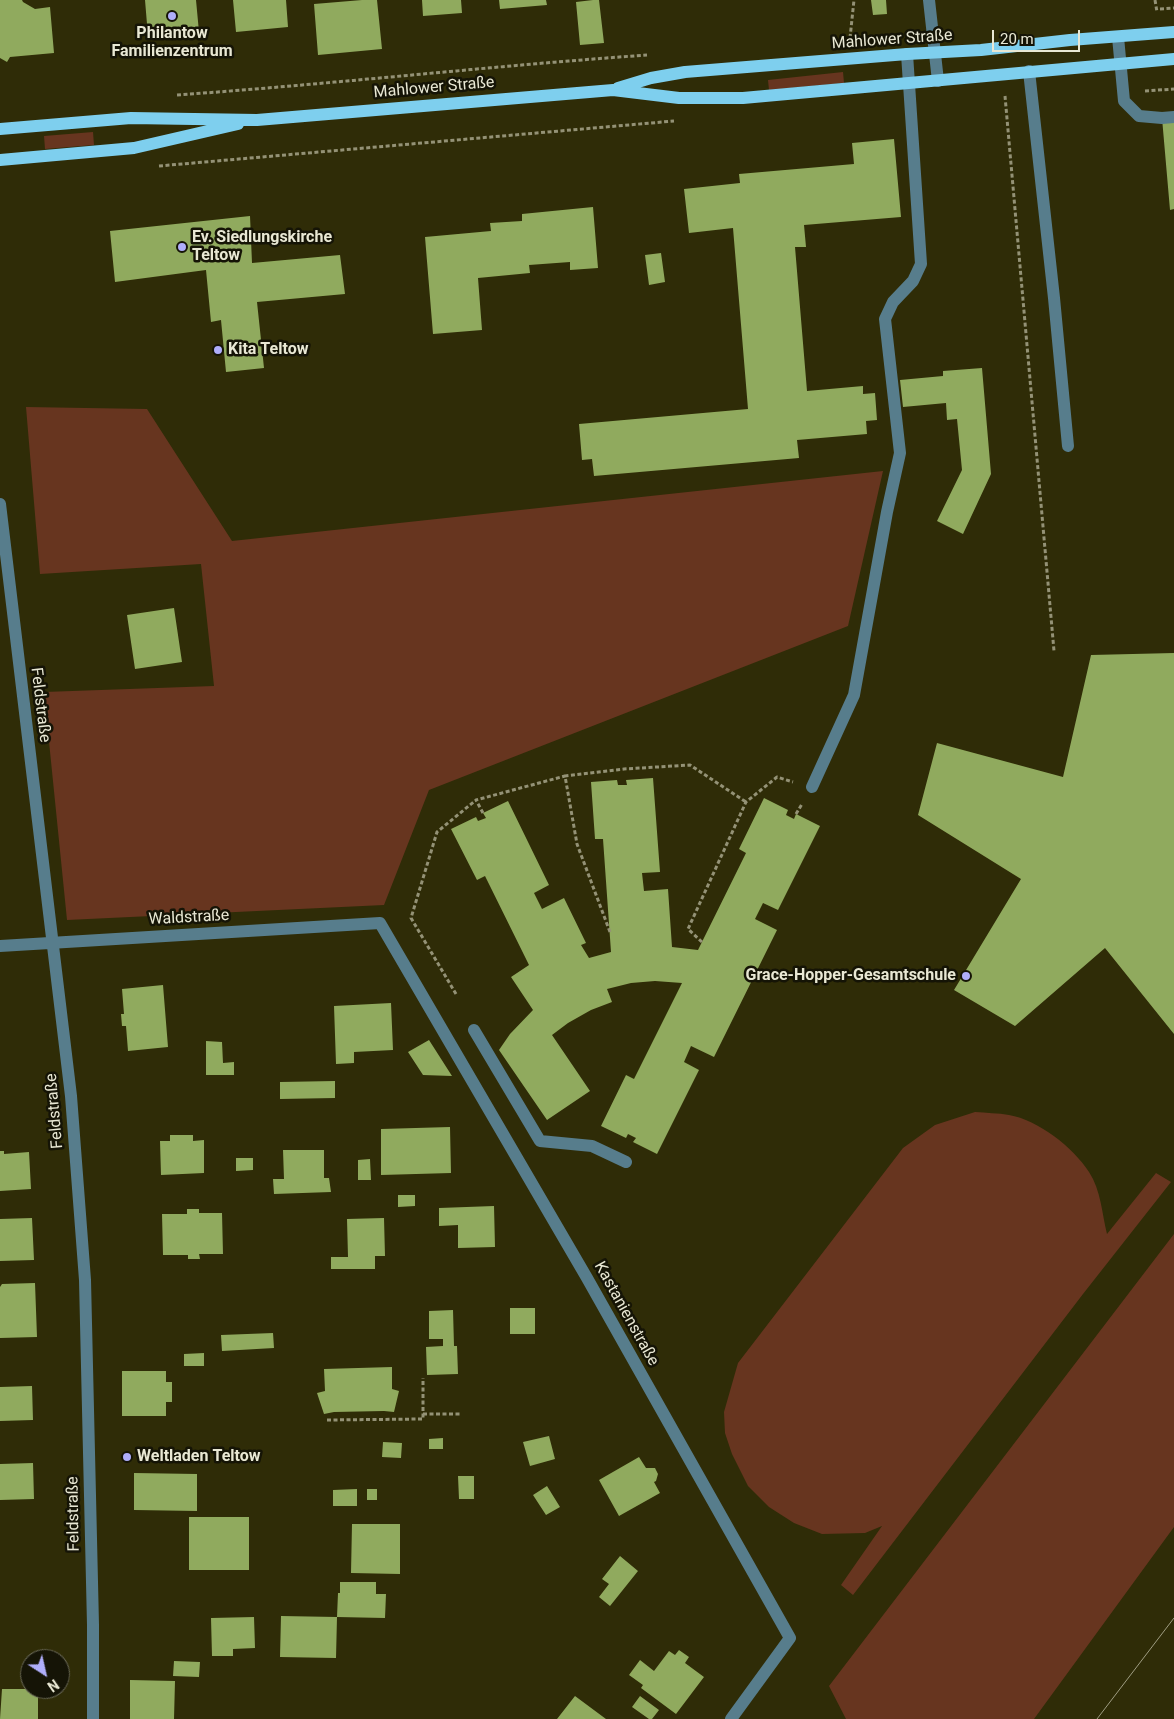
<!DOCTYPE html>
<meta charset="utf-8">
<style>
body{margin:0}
#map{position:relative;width:1174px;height:1719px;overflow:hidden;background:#2f2c07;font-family:Roboto,sans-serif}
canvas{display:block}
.north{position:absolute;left:20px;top:1649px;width:50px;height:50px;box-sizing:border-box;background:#151406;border:1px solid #6a6958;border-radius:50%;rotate:145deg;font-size:14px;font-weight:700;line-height:20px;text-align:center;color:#e9e8d4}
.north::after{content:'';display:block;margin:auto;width:18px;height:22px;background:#afaefa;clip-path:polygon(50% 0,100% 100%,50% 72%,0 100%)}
.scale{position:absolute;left:992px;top:30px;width:88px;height:22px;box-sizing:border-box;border:2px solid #e9e8d4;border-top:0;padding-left:6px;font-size:15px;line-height:18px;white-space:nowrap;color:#e9e8d4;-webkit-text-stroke:4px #151406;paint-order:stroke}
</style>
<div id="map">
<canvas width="1174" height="1719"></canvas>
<div class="north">N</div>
<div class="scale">20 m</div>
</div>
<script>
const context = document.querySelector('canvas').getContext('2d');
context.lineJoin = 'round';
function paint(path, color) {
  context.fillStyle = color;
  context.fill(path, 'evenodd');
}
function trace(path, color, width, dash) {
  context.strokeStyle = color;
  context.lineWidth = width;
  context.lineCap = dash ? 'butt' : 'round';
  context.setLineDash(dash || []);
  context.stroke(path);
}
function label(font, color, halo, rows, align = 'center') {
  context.font = font + ' Roboto,sans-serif';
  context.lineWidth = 5;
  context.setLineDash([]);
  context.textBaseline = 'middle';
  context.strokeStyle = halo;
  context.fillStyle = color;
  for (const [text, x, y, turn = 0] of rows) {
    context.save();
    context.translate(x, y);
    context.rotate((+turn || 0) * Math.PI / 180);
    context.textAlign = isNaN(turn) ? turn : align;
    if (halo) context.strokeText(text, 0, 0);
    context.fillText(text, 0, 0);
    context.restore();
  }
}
paint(new Path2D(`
 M 843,72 L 844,83 L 769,90 L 768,80 Z
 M 93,132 L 94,145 L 45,149 L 44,136 Z
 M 26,407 L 147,409 L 232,541 L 883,471 L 848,626 L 429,790 L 384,905 L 67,920 L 44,692 L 214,686 L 201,564 L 40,574 Z
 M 975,1112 C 986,1113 998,1113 1009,1115 C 1038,1120 1073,1147 1089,1172 C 1101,1190 1102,1214 1107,1234 L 1156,1173 L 1171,1182 L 1083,1294 L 853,1595 L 841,1585 L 882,1526 L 865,1533 L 822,1534 L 794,1523 L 769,1507 L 748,1486 L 732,1454 L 725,1433 L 724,1412 L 738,1363 L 903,1148 L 935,1125 Z
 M 1174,1234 L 1174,1527 L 1034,1719 L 846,1719 L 829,1686 Z`), '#67351f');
paint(new Path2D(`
 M 0,0 L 22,0 L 23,2 L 35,9 L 50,7 L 54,53 L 10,57 L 7,62 L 0,58 Z
 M 145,0 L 196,0 L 199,32 L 148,36 Z
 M 233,0 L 286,0 L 288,27 L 236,32 Z
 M 362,0 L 377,0 L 382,49 L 318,55 L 314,4 Z
 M 422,0 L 461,0 L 462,13 L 423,16 Z
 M 499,0 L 546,0 L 547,5 L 500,9 Z
 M 593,0 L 599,0 L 604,43 L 580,45 L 576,2 Z
 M 871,0 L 886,0 L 887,14 L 873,15 Z
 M 1174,117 L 1174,209 L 1170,210 L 1162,118 Z
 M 894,139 L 901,217 L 804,225 L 806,247 L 795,247 L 807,391 L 863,386 L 863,394 L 875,393 L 877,420 L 866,421 L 867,434 L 797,440 L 799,458 L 594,476 L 592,459 L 582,460 L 579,424 L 748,409 L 733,228 L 689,233 L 684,189 L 740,183 L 739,174 L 854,164 L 852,143 Z
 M 593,207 L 598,268 L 570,270 L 570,262 L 529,265 L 530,273 L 478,278 L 482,330 L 433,334 L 425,237 L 491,231 L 490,223 L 522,221 L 522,214 Z
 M 250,216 L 252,263 L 340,255 L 345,294 L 257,302 L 264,368 L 226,372 L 221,320 L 211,322 L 206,270 L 115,282 L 110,231 Z
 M 661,253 L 665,282 L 649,285 L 645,255 Z
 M 982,368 L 991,474 L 963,534 L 937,521 L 962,470 L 957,419 L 947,420 L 946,403 L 903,407 L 900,380 L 943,376 L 943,371 Z
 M 174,608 L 182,662 L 135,669 L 127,615 Z
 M 1174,653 L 1174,1034 L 1105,948 L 1015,1026 L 954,990 L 1021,879 L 918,815 L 937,743 L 1063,777 L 1091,655 Z
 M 653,778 L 660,872 L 642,873 L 644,891 L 668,889 L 672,947 L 698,950 L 746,853 L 739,849 L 764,798 L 788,810 L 786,815 L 794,819 L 796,814 L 820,826 L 778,910 L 763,903 L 755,919 L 777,930 L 714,1057 L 691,1046 L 684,1062 L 699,1070 L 657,1154 L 633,1142 L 636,1138 L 628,1134 L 626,1138 L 601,1126 L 626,1075 L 634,1079 L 682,983 L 655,981 L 631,983 L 607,989 L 612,1002 L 591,1010 L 568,1023 L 552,1035 L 590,1091 L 547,1120 L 499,1050 L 510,1034 L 533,1010 L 511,977 L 529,965 L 485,876 L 477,880 L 451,829 L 476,817 L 478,821 L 486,818 L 483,813 L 508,801 L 549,885 L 534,893 L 542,909 L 564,898 L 586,943 L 581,945 L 589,958 L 611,952 L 603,839 L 595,839 L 591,782 L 617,780 L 618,785 L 627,785 L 626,780 Z
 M 163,985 L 168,1047 L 128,1051 L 126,1026 L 122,1026 L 121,1014 L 124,1014 L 122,989 Z
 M 391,1003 L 393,1050 L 354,1052 L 354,1063 L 336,1064 L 334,1006 Z
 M 429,1040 L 452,1076 L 423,1075 L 408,1052 Z
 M 206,1041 L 222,1042 L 223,1063 L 234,1062 L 234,1075 L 206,1075 Z
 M 335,1081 L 335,1098 L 280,1099 L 280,1082 Z
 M 450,1127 L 451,1173 L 381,1175 L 381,1129 Z
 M 170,1135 L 193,1135 L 193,1141 L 204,1140 L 204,1173 L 161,1175 L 160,1141 L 170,1141 Z
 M 283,1150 L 324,1150 L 324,1178 L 329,1178 L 331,1192 L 274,1194 L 273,1179 L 284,1179 Z
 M 0,1151 L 4,1151 L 4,1154 L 29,1152 L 31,1189 L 0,1191 Z
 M 236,1158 L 253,1158 L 253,1170 L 236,1171 Z
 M 370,1159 L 371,1180 L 358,1180 L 358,1160 Z
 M 398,1195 L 415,1195 L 415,1206 L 398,1207 Z
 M 494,1206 L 495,1247 L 458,1248 L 458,1225 L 439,1226 L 439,1208 Z
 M 187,1209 L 199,1209 L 199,1213 L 222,1213 L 223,1254 L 199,1254 L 200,1259 L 188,1259 L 188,1255 L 163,1255 L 162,1214 L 187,1214 Z
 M 32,1218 L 34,1260 L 0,1261 L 0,1219 Z
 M 384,1218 L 385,1256 L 375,1256 L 375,1269 L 331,1269 L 331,1257 L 348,1257 L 347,1219 Z
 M 35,1283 L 37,1337 L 0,1338 L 0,1287 L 2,1284 Z
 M 510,1308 L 535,1308 L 535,1334 L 510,1334 Z
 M 453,1310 L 454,1346 L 457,1346 L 458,1374 L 427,1375 L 426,1347 L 443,1346 L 443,1339 L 429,1339 L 429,1311 Z
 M 273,1333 L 274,1348 L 222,1351 L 221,1335 Z
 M 204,1353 L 204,1366 L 184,1366 L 184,1354 Z
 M 392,1367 L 392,1389 L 399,1391 L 394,1412 L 384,1411 L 334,1412 L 324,1414 L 317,1393 L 325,1391 L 324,1369 Z
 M 122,1371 L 166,1371 L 166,1382 L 172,1382 L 172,1402 L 166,1402 L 166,1416 L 122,1416 Z
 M 32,1386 L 33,1420 L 0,1421 L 0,1387 Z
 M 549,1436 L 555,1459 L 530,1466 L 523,1442 Z
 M 443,1438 L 443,1449 L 429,1449 L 429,1439 Z
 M 383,1442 L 402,1443 L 401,1458 L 382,1457 Z
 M 639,1457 L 646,1468 L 655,1468 L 658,1474 L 656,1481 L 654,1482 L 660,1493 L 619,1516 L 599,1480 Z
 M 33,1463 L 34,1499 L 0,1500 L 0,1464 Z
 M 134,1473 L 197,1474 L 197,1511 L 134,1510 Z
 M 458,1476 L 474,1476 L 474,1499 L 459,1499 Z
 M 547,1486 L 560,1507 L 546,1515 L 533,1495 Z
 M 357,1489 L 357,1506 L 333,1506 L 333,1490 Z
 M 367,1489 L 377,1489 L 377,1500 L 367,1500 Z
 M 189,1517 L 249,1517 L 249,1570 L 189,1570 Z
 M 352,1524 L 400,1524 L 400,1574 L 351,1573 Z
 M 620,1556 L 638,1571 L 610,1606 L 599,1597 L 609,1584 L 602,1579 Z
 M 340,1582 L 376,1582 L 376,1594 L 386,1594 L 385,1618 L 337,1617 L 338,1593 L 340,1593 Z
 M 281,1616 L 337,1617 L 336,1658 L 280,1657 Z
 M 254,1617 L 255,1648 L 233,1649 L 233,1656 L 212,1656 L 211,1618 Z
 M 679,1650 L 689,1657 L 685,1663 L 704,1677 L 676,1714 L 641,1688 L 643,1685 L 629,1675 L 640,1660 L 654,1671 L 669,1651 L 675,1655 Z
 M 174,1661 L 200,1662 L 199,1677 L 173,1676 Z
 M 130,1680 L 175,1681 L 174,1719 L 130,1719 Z
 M 2,1689 L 38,1689 L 38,1719 L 0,1719 Z
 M 575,1696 L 606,1719 L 557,1719 Z
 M 640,1696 L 659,1710 L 652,1719 L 649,1719 L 632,1707 Z`), '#90aa5e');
trace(new Path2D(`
 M 1155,0 L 1157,12
 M 1160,9 L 1174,8
 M 850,38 L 854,0
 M 1145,91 L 1174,89
 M 177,95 C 334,84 490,66 647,55
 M 1005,96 L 1054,651
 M 159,166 L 674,121
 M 483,813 L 476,800 L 565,776
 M 796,814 L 802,804
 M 610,932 L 577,844 L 565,776 L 624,769 L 690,765 L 746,802
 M 702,942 L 688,929 L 746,802 L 777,777 L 793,782
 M 456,994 L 411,918 L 437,832 L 476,800
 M 423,1414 L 461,1414
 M 327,1420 L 423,1419 L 423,1378`), '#949276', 3, [4, 2.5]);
trace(new Path2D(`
 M 929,0 L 938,81
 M 1118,37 L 1124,101 L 1139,116 L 1162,118 L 1174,117
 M 1029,71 L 1054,298 L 1068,446
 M 0,504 L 71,1096 L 85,1280 L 93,1625 L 93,1719
 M 812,787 L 854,695 L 887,512 L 900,453 L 885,319 L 893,302 L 913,281 L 921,264 L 907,54
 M 0,946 L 380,923 L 587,1278 L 790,1638 L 731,1719
 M 474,1030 L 540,1141 L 592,1146 L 626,1162`), '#577d8c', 12);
trace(new Path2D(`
 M 618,88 L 651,78 L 685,72 L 907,54 L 981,50 L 1070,40 L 1174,32
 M 0,129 L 131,118 L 257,120 L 613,90 L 679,98 L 743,98 L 1174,59
 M 0,160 L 134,148 L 238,124`), '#7ecfee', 12);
trace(new Path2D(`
 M 1097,1719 L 1174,1618`), '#9f9d82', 1);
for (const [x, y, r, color] of [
 [172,16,5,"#afaefa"],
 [182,247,5,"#afaefa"],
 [218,350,5,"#afaefa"],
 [966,976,5,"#afaefa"],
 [127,1457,5,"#afaefa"]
]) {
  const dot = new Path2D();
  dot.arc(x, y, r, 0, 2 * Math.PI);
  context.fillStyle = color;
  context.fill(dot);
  trace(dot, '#151406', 2);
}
label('bold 16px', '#e9e8d4', '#151406', [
 ["Philantow",172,34,"center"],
 ["Familienzentrum",172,52,"center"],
 ["Ev. Siedlungskirche",192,238],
 ["Teltow",192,256],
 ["Kita Teltow",228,350],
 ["Grace-Hopper-Gesamtschule",956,976,"right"],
 ["Weltladen Teltow",137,1457]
], 'left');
label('16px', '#e9e8d4', '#151406', [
 ["Mahlower Straße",892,40,-4],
 ["Mahlower Straße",434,88,-5],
 ["Feldstraße",40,705,83],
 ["Waldstraße",189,918,-3],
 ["Feldstraße",55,1111,-95],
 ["Kastanienstraße",626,1314,61],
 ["Feldstraße",74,1514,-91]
]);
</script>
